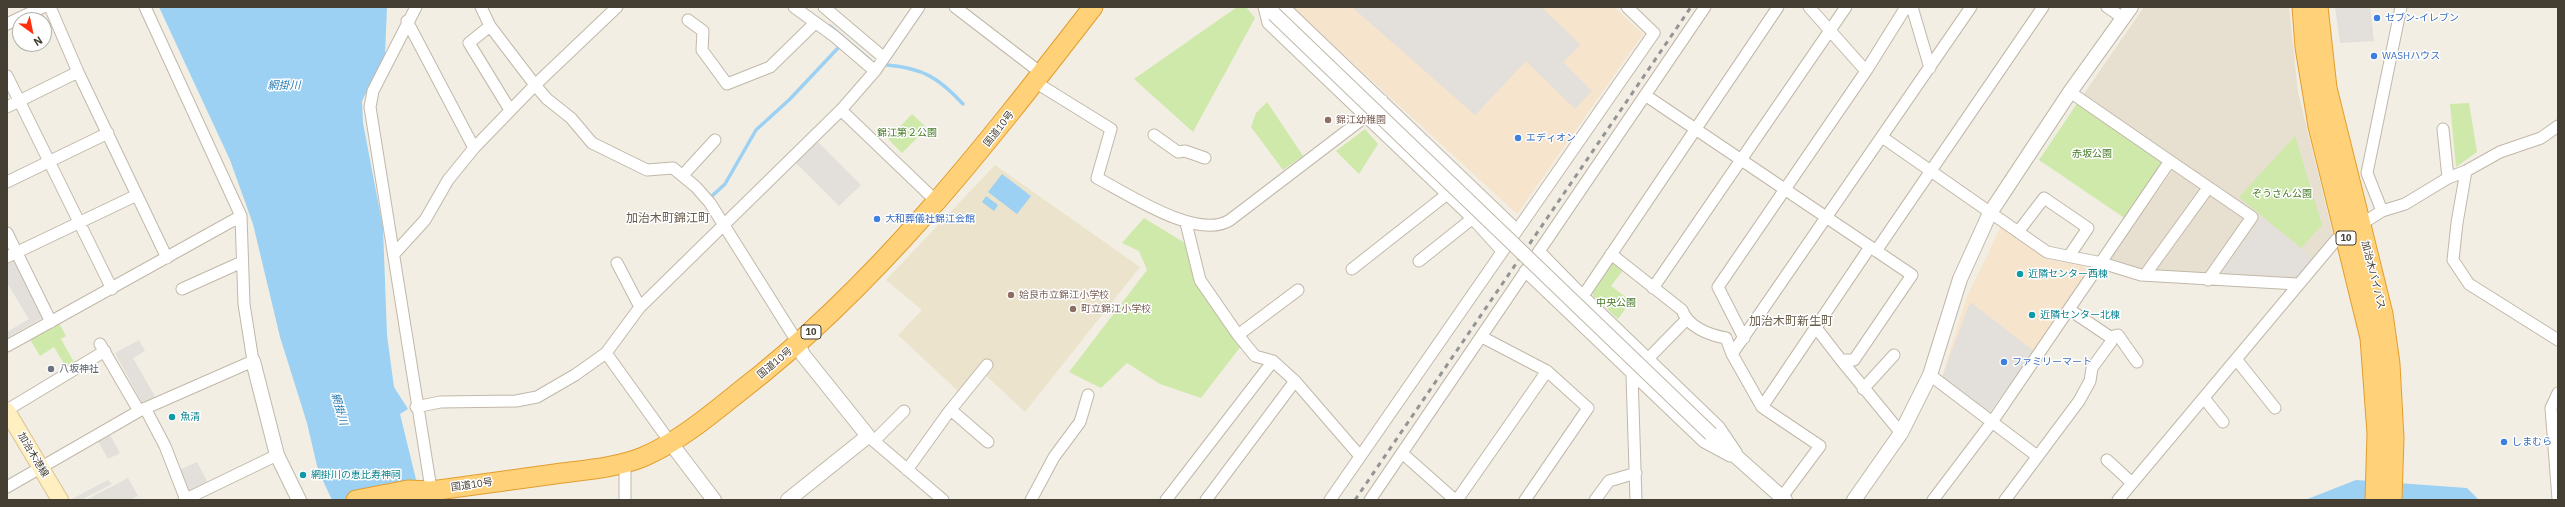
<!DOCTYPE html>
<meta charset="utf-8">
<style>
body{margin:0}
#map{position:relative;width:2565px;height:507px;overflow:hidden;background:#f2eee3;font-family:"IBM Plex Sans",sans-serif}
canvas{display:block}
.frame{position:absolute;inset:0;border:8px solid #453e33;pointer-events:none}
.north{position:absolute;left:12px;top:12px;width:40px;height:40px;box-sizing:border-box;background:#fff;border:1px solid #b5b2ad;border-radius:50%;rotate:147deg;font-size:11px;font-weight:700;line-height:16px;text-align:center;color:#453e33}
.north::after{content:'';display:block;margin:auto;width:14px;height:18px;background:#ff2e0e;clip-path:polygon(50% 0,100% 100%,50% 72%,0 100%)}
</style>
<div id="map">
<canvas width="2565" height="507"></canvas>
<div class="frame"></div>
<div class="north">N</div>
</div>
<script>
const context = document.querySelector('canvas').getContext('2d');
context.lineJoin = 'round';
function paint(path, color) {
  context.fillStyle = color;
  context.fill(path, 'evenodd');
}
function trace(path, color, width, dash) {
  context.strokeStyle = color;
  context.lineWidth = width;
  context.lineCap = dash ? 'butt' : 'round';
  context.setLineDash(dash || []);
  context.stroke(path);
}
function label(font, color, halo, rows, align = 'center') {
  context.font = font + ' "IBM Plex Sans","Noto Sans JP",sans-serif';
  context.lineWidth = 3;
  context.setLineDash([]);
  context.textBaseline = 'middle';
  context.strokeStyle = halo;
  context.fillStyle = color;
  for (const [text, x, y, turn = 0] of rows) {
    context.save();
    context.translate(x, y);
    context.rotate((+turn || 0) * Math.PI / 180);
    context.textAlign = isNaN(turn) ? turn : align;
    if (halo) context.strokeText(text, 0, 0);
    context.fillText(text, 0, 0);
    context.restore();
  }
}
paint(new Path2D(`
 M 2144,7 L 2289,7 L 2298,92 L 2333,234 L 2297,281 L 2144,272 L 2114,262 L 2111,257 L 2180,160 L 2083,95 Z`), '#e7e0d1');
paint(new Path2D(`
 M 1292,7 L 1614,7 L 1643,34 L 1517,214 Z
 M 2001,226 L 2047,259 L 2084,266 L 2088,274 L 1989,413 L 1942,377 L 1966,299 Z`), '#f6e4cd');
paint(new Path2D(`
 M 995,165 L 1140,267 L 1025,412 L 980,370 L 960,393 L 898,335 L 922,310 L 886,280 Z`), '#ece3cc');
paint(new Path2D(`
 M 1237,7 L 1246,7 L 1255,18 L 1193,132 L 1134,79 Z
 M 1267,102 L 1303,156 L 1283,170 L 1251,127 L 1256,113 Z
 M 2078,102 L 2161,161 L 2162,167 L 2126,219 L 2039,160 Z
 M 2469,103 L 2477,152 L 2456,167 L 2450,104 Z
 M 912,114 L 927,128 L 902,153 L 888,139 Z
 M 1365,129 L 1378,144 L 1359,174 L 1336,151 Z
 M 2295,136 L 2322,225 L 2301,248 L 2239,197 Z
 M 1144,218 L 1193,248 L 1194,279 L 1241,346 L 1201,398 L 1160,384 L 1127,363 L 1101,388 L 1069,372 L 1147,270 L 1139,251 L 1122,243 Z
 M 1617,263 L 1624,269 L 1611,286 L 1631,301 L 1618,319 L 1593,296 L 1593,289 L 1609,265 Z
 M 58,321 L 66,336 L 61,339 L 74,362 L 66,367 L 54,347 L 40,356 L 29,338 Z`), '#cee9aa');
paint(new Path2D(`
 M 1352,7 L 1541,7 L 1581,45 L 1563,62 L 1592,91 L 1575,109 L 1526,61 L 1475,115 Z
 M 2335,7 L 2370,7 L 2374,41 L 2340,43 Z
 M 816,140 L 861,185 L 839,206 L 794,161 Z
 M 2261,217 L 2316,261 L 2302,277 L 2222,273 Z
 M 14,259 L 44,313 L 42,318 L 7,338 L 7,332 L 29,319 L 7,283 L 7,264 Z
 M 1970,302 L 2034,351 L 1989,413 L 1942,377 Z
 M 139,340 L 145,351 L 133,358 L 156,398 L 143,405 L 115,353 Z
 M 110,435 L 120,453 L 108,459 L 98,441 Z
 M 197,462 L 208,483 L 190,492 L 179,470 Z
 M 128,478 L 138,496 L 130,500 L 86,500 Z
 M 108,480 L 112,484 L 81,500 L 70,500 Z`), '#e3e0dc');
paint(new Path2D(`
 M 159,7 L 387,7 L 385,55 L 362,101 L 363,123 L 383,228 L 387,335 L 394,387 L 408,409 L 400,414 L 421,500 L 332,500 L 318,470 L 307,423 L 280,337 L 253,224 L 230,160 Z
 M 1002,174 L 1031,196 L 1017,214 L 988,192 Z
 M 986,196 L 998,205 L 994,211 L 982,202 Z
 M 2356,480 L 2467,488 L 2479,500 L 2305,500 Z`), '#9cd1f3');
trace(new Path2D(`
 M 830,26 L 870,60
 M 887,65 C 923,68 939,78 963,104
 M 712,196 L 725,184 L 756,130 L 790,99 L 838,48`), '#9cd1f3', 3.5);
const minor = new Path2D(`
 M 50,7 L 78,72 L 167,258
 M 416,7 L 373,91 L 370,107 L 432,495
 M 481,7 L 490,26 L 535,85 L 547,99 L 571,118 L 592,143 L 647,170 L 673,168 L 696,187 L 710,203 L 798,343
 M 794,7 L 834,36 L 875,71
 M 824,7 L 883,57
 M 955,7 L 1041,73
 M 1264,7 L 1268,23 L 1473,219 L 1502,251
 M 1284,7 L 1517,230
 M 1809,7 L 1866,71
 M 1912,7 L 1930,68
 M 2107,7 L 2123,18
 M 688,20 L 703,31 L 702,50 L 727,84 L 770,67 L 814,24
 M 407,21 L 474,148
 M 7,24 L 43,7
 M 490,26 L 469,43 L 510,110
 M 7,76 L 112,289
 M 1035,82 L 1111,129 L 1097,178 C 1128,194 1198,241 1230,220 L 1365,117 L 1382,100
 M 1645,95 L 1912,275 L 1854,360 L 1841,360 L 1901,433
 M 7,107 L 78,72
 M 841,110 L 936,201
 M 2443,129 L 2448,178
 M 1154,135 L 1178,152 L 1185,151 L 1205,158
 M 1882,137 L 2047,252 L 2102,263 L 2141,275 L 2297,284
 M 2170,161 L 2252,217 L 2208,280
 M 2466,171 L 2457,223 L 2453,260 L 2469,284 L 2558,340
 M 683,175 L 715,140
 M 7,182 L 108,133
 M 2382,211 L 2367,173 L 2401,7
 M 1186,223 L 1200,280 L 1238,335 L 1255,356 L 1273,361 L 1295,381 L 1359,455
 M 2018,232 L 2044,198 L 2088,228 L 2069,256
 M 7,233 L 51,322
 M 1539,251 L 1583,296 L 1719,427 L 1736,452
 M 1876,251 L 2043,7
 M 394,254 L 425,220 L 448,180 L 474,148 L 535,85 L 617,7
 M 1611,254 L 1682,310 C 1688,327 1709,335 1726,338 L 1732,354 L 1762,407 L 1820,446 L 1782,497
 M 7,257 L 137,195
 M 1419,261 L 1478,214
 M 617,263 L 640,307
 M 1352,269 L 1446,195
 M 1525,271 L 1704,442 L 1730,456
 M 2145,275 L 2208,188
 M 1653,288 L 1846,7
 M 182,289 L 242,262
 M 1569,312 L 1583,296 L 1778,7
 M 1817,329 L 1841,360
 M 1238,335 L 1298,290
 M 1482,337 L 1547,371 L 1588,408 L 1525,500
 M 2110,337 L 2118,335 L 2137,362
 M 1744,338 L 1718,287 L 1866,71 L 1906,7
 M 100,344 L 139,411
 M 7,346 L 241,216
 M 606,353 L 670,442
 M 1732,354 L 1971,7
 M 2236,359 L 2275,408
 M 1930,375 L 2037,456
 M 1863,389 L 1894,355
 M 2558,393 L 2551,408 L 2558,499
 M 2204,398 L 2223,422
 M 416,407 L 440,402 L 516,401 L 537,397 L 575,375 L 606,353 L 640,307 L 841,110 L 875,71 L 919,7
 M 1762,407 L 1870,247
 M 145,408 L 165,446 L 186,500
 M 7,410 L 105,351
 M 951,410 L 988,442
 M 868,436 L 943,500
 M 874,441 L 904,411
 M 1402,453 L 1455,500
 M 2107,460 L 2132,483
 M 625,462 L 625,500
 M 907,470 L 948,413 L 987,365
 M 7,487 L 139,411 L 253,361 L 244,304 L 241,216 L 145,7
 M 184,500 L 277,455
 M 1031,500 L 1054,457 L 1080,422 L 1088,395
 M 1166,500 L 1273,361
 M 1206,500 L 1295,381
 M 1330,500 L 1654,33 L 1627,7
 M 1370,500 L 1705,7
 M 1457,500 L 1547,371
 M 1595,500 L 1609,481 L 1636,473
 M 1636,500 L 1632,375 L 1686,320
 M 1933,500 L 1992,422 L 2170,161 L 2070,92
 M 2005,500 L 2079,401 L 2090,381 L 2092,368 L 2111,342 L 2110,337 L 2070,310
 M 2118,500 L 2336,240 L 2382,211 L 2405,204 L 2448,178 L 2466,171 L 2500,152 L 2541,138 L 2558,126`);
const tertiary = new Path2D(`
 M 1267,7 L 1274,14
 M 253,361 L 277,455 L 299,500
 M 1711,434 L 1785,500
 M 670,442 L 714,500
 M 788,500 L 868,436 L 803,355 L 798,343
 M 1854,500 L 1901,433 L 1930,375 L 1960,279 L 1990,213 L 2070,92 L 2131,7`);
const secondary = new Path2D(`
 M 7,411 L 60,500`);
const trunk = new Path2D(`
 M 2302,7 L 2305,47 L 2318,126 L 2370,338 L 2377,433 L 2375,500
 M 2318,7 L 2327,88 L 2383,314 L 2390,364 L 2394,438 L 2392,500
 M 356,500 L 408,490 L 431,491 C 472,485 513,480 555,474 C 584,470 616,468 643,457 C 678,442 709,416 739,392 C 878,285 986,145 1093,7`);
trace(minor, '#c1b8a9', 13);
trace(tertiary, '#c1b8a9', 16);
trace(secondary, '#d8c493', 18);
trace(trunk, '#e39d2d', 21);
trace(minor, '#fff', 11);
trace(tertiary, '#fff', 14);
trace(secondary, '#ffefc1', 16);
trace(trunk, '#ffd279', 19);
trace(new Path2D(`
 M 1355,500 L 1691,7`), '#949494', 3, [5, 5]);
const tertiaryBridge = new Path2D(`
 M 1274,14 L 1711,434`);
trace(tertiaryBridge, '#c1b8a9', 16, []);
trace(tertiaryBridge, '#fff', 14);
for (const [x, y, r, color] of [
 [2377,18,4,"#3f7fe0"],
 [2374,56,4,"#3f7fe0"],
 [1328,120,4,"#8d6e63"],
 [1518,138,4,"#3f7fe0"],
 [877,219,4,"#3f7fe0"],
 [2020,274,4,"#0f9aa8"],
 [1011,295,4,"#8d6e63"],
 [1073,309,4,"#8d6e63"],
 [2032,315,4,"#0f9aa8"],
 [2004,362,4,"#3f7fe0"],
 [51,369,4,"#6b7280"],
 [172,417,4,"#0f9aa8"],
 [2504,442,4,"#3f7fe0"],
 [303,475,4,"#0f9aa8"]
]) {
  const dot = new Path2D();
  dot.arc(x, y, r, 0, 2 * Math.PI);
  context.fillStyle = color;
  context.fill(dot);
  trace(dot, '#fff', 1.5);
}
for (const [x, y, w] of [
 [2346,238,20],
 [811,332,20]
]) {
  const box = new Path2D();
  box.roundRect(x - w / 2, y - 7, w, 14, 3);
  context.fillStyle = '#fff';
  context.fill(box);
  trace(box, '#453e33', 1);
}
label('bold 9px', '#453e33', null, [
 ["10",2346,238],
 ["10",811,332]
]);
label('10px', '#366cbe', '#fff', [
 ["セブン-イレブン",2385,18],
 ["WASHハウス",2382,56],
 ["エディオン",1526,138],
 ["大和葬儀社錦江会館",885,219],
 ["ファミリーマート",2012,362],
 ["しまむら",2512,442]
], 'left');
label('10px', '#785e54', '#fff', [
 ["錦江幼稚園",1336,120],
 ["姶良市立錦江小学校",1019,295],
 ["町立錦江小学校",1081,309]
], 'left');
label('10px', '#453e33', '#fff', [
 ["国道10号",999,129,-52],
 ["加治木バイパス",2373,275,76],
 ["国道10号",775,363,-40],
 ["加治木港線",33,455,59],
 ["国道10号",472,485,-8]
]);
label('10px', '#467825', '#fff', [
 ["錦江第２公園",907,133],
 ["赤坂公園",2092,154],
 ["ぞうさん公園",2282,194],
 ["中央公園",1616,303]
]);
label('10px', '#0d838f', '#fff', [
 ["近隣センター西棟",2028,274],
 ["近隣センター北棟",2040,315],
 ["魚清",180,417],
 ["網掛川の恵比寿神祠",311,475]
], 'left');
label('10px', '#5b616d', '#fff', [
 ["八坂神社",59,369]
], 'left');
label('italic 11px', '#297cb4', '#fff', [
 ["網掛川",284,86],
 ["網掛川",339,409,74]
]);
label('12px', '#685b4a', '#fff', [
 ["加治木町錦江町",668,219],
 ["加治木町新生町",1791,322]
]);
</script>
